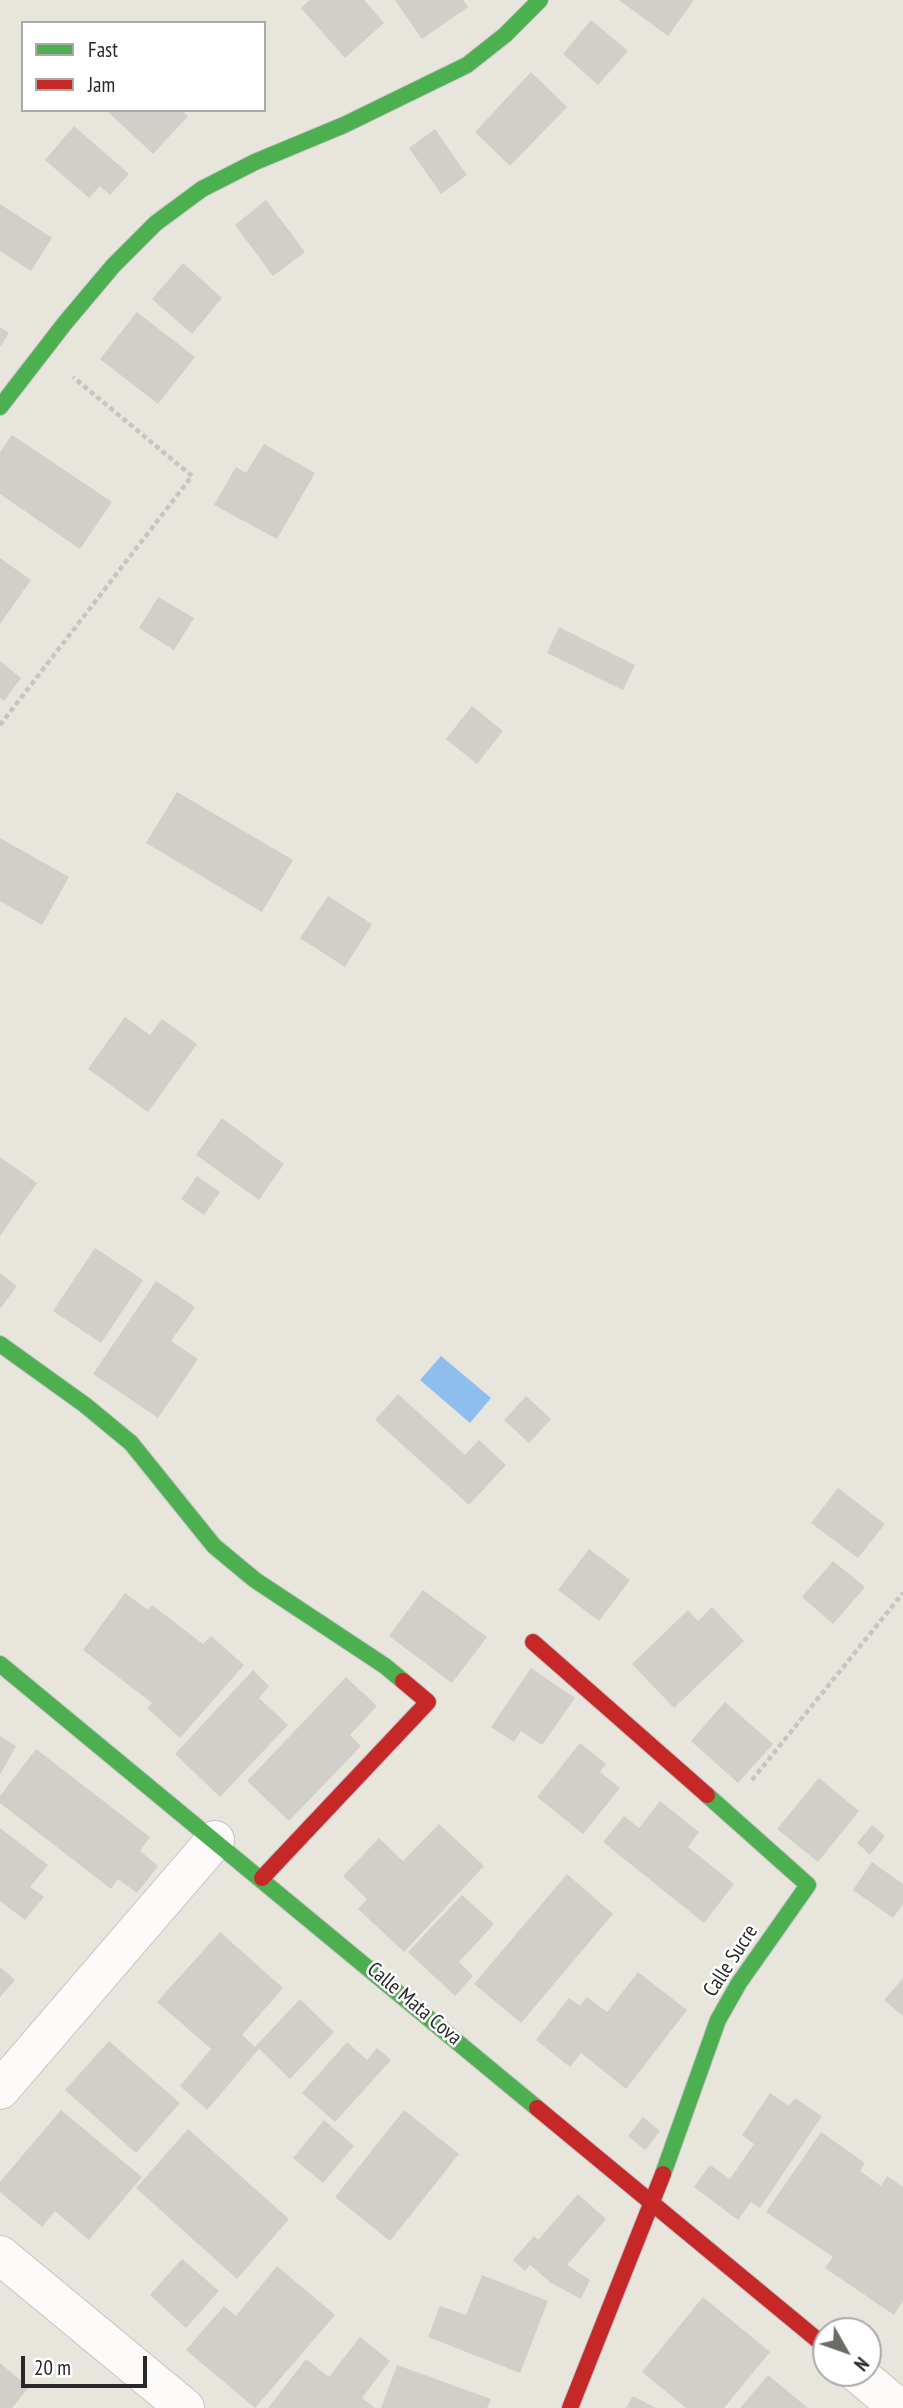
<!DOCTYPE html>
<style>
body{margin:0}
#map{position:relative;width:903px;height:2408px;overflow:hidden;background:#e8e5dd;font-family:"PT Sans Narrow",sans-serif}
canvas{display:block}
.legend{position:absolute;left:21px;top:21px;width:245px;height:91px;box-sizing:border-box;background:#fff;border:2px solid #a9a9a9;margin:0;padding:9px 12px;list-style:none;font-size:21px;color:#292929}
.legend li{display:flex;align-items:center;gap:14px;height:35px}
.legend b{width:35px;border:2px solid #a9a9a9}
.north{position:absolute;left:812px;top:2317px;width:70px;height:70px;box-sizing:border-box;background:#fff;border:2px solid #a9a9a9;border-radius:50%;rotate:130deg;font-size:19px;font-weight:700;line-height:28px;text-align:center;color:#292929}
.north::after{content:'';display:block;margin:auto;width:24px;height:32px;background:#6c6b68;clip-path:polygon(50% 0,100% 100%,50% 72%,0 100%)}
.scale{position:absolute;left:21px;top:2356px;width:126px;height:32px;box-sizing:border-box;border:4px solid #292929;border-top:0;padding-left:9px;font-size:21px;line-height:24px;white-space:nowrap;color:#292929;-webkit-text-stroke:5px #fff;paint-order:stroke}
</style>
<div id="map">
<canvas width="903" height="2408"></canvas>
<ul class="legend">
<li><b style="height:9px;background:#4caf50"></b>Fast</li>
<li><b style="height:9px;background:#c62828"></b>Jam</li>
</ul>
<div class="north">N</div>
<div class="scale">20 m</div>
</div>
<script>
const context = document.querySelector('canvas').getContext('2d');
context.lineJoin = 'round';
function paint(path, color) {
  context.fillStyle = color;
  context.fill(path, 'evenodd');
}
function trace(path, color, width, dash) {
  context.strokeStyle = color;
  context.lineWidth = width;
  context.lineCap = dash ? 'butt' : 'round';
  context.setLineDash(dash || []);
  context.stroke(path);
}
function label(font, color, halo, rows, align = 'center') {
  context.font = font + ' "PT Sans Narrow",sans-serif';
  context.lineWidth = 5;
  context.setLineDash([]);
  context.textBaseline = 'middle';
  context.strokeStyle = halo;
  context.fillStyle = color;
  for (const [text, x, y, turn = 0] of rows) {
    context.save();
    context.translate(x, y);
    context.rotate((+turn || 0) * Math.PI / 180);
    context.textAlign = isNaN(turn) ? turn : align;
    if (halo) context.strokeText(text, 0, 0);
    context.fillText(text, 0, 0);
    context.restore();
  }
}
paint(new Path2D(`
 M 441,1356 L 491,1398 L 470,1423 L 420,1380 Z`), '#8dbeee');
paint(new Path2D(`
 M 310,0 L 364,0 L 384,23 L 345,58 L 301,8 Z
 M 395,0 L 463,0 L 468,7 L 422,39 Z
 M 619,0 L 694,0 L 668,36 Z
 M 591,20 L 628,51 L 598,85 L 563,54 Z
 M 531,72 L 567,107 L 510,166 L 475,132 Z
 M 106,110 L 181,110 L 188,116 L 153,154 Z
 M 74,126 L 129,174 L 110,195 L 100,186 L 89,198 L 45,160 Z
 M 435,129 L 467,175 L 441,194 L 409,148 Z
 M 266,200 L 305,252 L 273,276 L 235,225 Z
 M 0,204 L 52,238 L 31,271 L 0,251 Z
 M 183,263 L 222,298 L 192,334 L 152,299 Z
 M 137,312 L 195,357 L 158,404 L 100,359 Z
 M 0,327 L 9,333 L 0,347 Z
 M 12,435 L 112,502 L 80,549 L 0,494 L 0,452 Z
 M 264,444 L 315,473 L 277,539 L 214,505 L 236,467 L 246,473 Z
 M 0,558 L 31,580 L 0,624 Z
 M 158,597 L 194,618 L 174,650 L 139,628 Z
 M 559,627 L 635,665 L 623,690 L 547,653 Z
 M 0,661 L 21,678 L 4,701 L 0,698 Z
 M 472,706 L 503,731 L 477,764 L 446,739 Z
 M 177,792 L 293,860 L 262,912 L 146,843 Z
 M 0,838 L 69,877 L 42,925 L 0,901 Z
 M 328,896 L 372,924 L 345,967 L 300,938 Z
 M 125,1017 L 150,1035 L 162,1019 L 197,1044 L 148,1112 L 88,1069 Z
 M 222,1118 L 284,1164 L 259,1200 L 196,1155 Z
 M 0,1157 L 37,1183 L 0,1236 Z
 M 197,1176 L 220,1192 L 204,1215 L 181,1199 Z
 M 95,1248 L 143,1280 L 101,1343 L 53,1311 Z
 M 0,1273 L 17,1286 L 0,1309 Z
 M 156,1281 L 195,1307 L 171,1341 L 198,1359 L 158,1418 L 93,1374 Z
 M 398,1394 L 465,1455 L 479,1440 L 506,1465 L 469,1505 L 375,1420 Z
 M 526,1396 L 551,1419 L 529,1443 L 504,1420 Z
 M 838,1488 L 885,1524 L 858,1558 L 811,1523 Z
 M 589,1549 L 630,1580 L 599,1621 L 558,1590 Z
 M 833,1561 L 865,1587 L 833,1624 L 802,1597 Z
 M 423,1590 L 487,1637 L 452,1683 L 389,1636 Z
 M 125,1593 L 148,1610 L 152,1605 L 203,1644 L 211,1636 L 244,1665 L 180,1738 L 147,1708 L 152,1703 L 83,1650 Z
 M 712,1607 L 744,1641 L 674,1708 L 632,1664 L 688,1610 L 698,1621 Z
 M 531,1668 L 575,1698 L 542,1745 L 521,1731 L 514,1742 L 491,1727 Z
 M 253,1670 L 269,1686 L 259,1698 L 288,1725 L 220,1797 L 175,1754 Z
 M 346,1677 L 377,1706 L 350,1735 L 361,1746 L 289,1821 L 247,1781 Z
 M 725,1702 L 773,1744 L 738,1783 L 691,1741 Z
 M 0,1736 L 16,1746 L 0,1775 Z
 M 580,1743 L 606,1764 L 600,1772 L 620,1788 L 583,1834 L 537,1797 Z
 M 36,1749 L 150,1837 L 140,1851 L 158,1866 L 137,1893 L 118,1879 L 111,1889 L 0,1803 L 0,1796 Z
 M 819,1778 L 859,1811 L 818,1862 L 777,1829 Z
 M 660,1801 L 699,1832 L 688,1847 L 734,1884 L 704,1923 L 603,1842 L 624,1816 L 639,1828 Z
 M 439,1824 L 484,1866 L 404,1952 L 358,1909 L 367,1899 L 343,1876 L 379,1838 L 403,1861 Z
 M 872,1825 L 885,1836 L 870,1855 L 857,1843 Z
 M 0,1828 L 48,1865 L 30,1887 L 44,1897 L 25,1920 L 0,1901 Z
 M 872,1862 L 903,1884 L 903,1904 L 893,1918 L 853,1890 Z
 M 567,1874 L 613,1914 L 521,2023 L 474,1984 Z
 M 462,1895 L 494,1924 L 459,1962 L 473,1976 L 455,1996 L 408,1952 Z
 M 220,1932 L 283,1988 L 242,2035 L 255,2047 L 300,1999 L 334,2032 L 290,2079 L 259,2049 L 207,2110 L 180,2086 L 211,2049 L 157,2002 Z
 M 0,1967 L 15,1980 L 0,1997 Z
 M 638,1972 L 687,2010 L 626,2089 L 581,2053 L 570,2067 L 536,2040 L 569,1998 L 580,2006 L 587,1997 L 607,2012 Z
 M 903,1978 L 903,2016 L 884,2000 Z
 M 109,2041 L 180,2103 L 136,2153 L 65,2090 Z
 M 347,2042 L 367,2060 L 377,2048 L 391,2060 L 335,2122 L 302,2093 Z
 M 770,2093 L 789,2106 L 795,2098 L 822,2116 L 760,2208 L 751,2202 L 738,2220 L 694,2187 L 710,2165 L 730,2179 L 754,2144 L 742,2135 Z
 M 61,2110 L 142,2177 L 89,2240 L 55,2211 L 42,2227 L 0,2192 L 0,2182 Z
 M 404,2110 L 459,2154 L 390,2241 L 335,2197 Z
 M 643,2117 L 660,2131 L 645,2150 L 628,2136 Z
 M 324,2120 L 354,2146 L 323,2183 L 293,2158 Z
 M 188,2129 L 289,2219 L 237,2279 L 136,2188 Z
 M 821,2132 L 865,2163 L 860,2171 L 881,2186 L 887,2176 L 903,2187 L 903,2301 L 894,2315 L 825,2268 L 833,2257 L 766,2212 Z
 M 578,2194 L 606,2219 L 567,2265 L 590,2280 L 581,2299 L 551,2283 L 530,2265 L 525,2271 L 513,2260 L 534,2236 L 538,2240 Z
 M 182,2259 L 219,2291 L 186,2328 L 150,2295 Z
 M 277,2266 L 335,2315 L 255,2408 L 186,2350 L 224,2306 L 236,2316 Z
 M 482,2275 L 548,2301 L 520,2373 L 428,2337 L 440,2306 L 466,2315 Z
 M 703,2297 L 770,2352 L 724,2408 L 686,2408 L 642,2372 Z
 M 360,2337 L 390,2361 L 362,2398 L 375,2408 L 268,2408 L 306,2359 L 329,2377 Z
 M 0,2363 L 29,2387 L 12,2408 L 0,2408 Z
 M 397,2365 L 491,2399 L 487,2408 L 381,2408 Z
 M 768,2375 L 808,2408 L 740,2408 Z
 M 633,2396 L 656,2408 L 626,2408 Z`), '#d0cfc9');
const street = new Path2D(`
 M 0,2090 L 215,1840
 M 0,2255 L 185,2408
 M 857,2373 L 899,2408`);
const fast = new Path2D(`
 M 0,407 L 65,323 L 113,266 L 156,223 L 202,189 L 255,162 L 344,125 L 467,65 L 505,35 L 540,0
 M 0,1344 L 85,1405 L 131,1443 L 214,1546 L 255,1580 L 385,1666 L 403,1681
 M 0,1664 L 537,2108
 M 663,2174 L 718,2020 L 739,1983 L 808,1885 L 707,1795`);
const jam = new Path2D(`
 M 533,1642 L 707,1795
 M 262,1878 L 428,1702 L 403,1681
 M 537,2108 L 826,2347
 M 570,2408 L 663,2174`);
trace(street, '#c5c3c3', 40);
trace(fast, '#c5c3c3', 18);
trace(jam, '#c5c3c3', 18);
trace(new Path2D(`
 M 0,725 L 192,476 L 73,377
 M 752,1780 L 903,1593`), '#c6c5c4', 4.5, [5, 3.5]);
trace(street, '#fcfbfa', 38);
trace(fast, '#4caf50', 16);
trace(jam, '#c62828', 16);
label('21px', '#292929', '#fff', [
 ["Calle Sucre",731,1961,-57],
 ["Calle Mata Cova",414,2004,40]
]);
</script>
